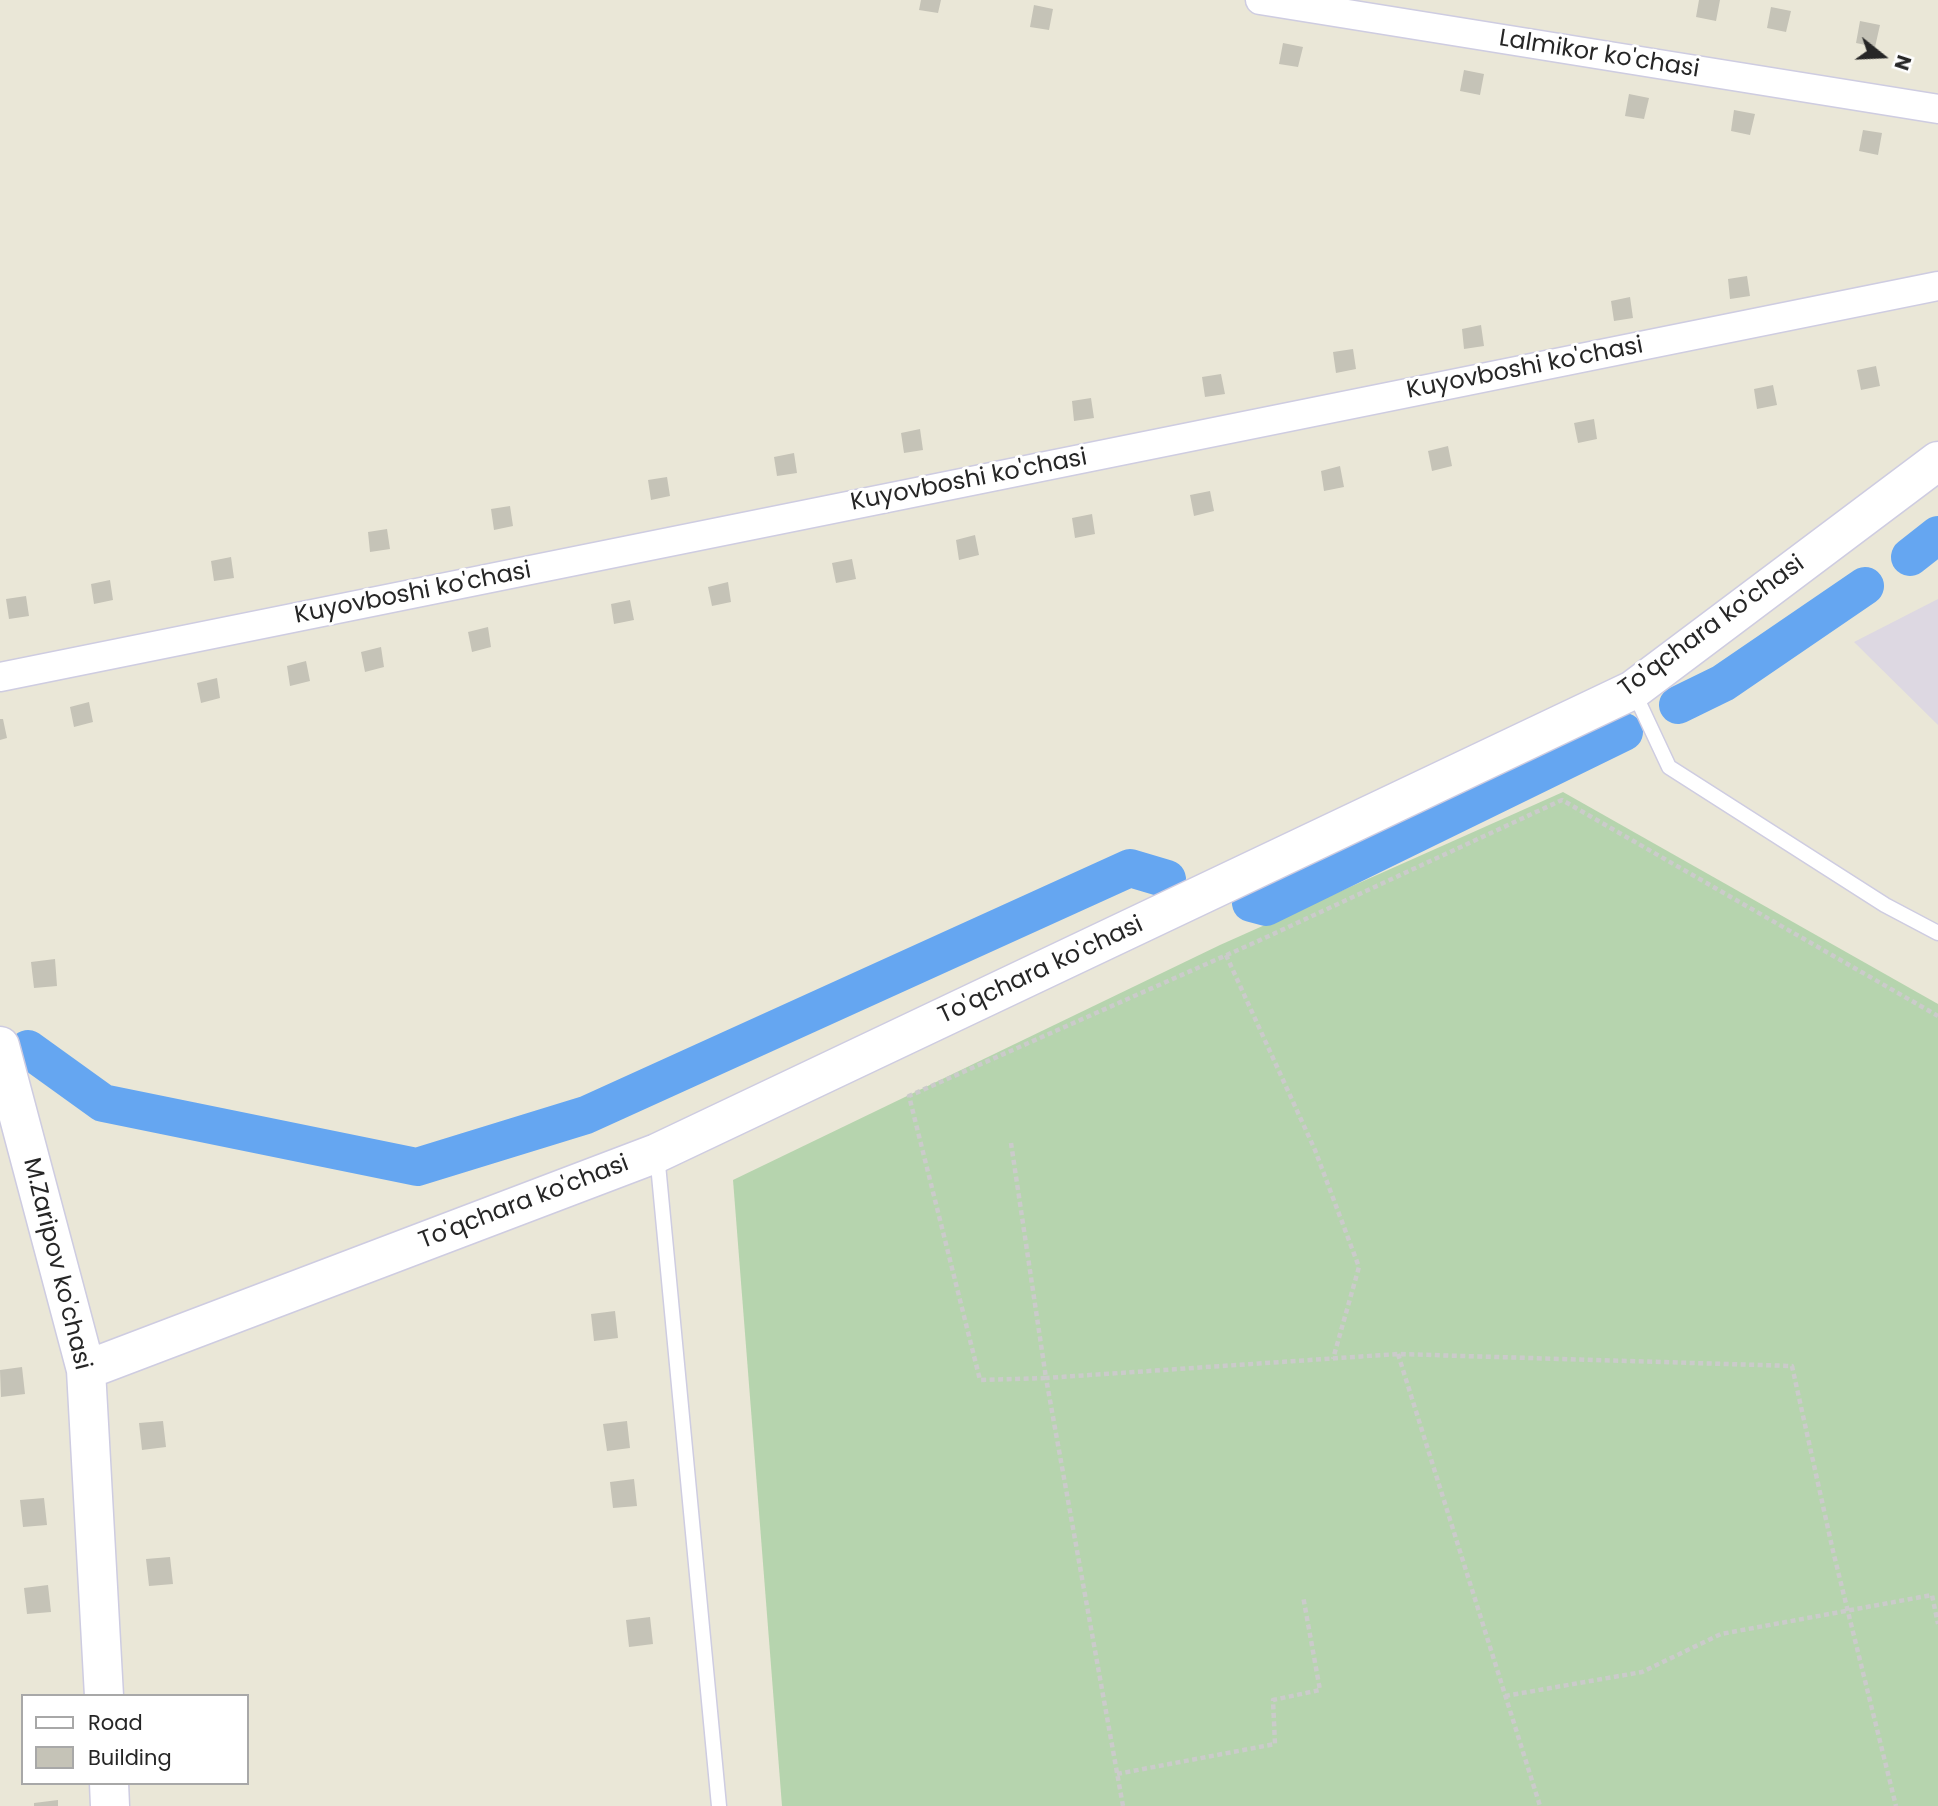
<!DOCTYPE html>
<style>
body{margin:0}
#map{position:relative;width:1938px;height:1806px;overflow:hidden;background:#eae7d7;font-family:Poppins,sans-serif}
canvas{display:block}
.legend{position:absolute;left:21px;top:1694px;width:228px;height:91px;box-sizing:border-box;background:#fff;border:2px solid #a8a8a8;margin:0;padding:9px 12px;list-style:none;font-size:21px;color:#262626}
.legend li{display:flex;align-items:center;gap:14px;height:35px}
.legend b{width:35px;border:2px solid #a8a8a8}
.north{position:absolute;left:1847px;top:21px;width:70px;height:70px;-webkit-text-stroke:5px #fff;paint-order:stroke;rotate:108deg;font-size:19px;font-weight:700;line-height:28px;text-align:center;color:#262626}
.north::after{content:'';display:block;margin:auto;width:24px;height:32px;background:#262626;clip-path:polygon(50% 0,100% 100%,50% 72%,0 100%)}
</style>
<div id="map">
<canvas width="1938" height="1806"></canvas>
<ul class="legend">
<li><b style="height:9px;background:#fff"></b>Road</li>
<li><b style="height:19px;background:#c5c3b7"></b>Building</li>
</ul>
<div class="north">N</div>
</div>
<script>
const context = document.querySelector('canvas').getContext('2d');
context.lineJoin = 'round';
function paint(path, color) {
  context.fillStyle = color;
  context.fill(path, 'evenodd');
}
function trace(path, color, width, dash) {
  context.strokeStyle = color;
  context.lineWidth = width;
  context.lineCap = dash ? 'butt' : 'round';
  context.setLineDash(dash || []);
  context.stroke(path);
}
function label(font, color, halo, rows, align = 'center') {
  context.font = font + ' Poppins,sans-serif';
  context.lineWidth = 6;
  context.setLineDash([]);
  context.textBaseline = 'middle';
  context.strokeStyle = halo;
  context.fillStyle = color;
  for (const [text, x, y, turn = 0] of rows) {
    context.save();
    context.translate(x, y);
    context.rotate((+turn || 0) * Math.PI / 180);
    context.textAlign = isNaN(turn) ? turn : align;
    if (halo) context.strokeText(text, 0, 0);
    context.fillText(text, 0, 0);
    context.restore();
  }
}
paint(new Path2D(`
 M 1938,599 L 1938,725 L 1854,642 Z`), '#ddd8e2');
paint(new Path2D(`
 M 1563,792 L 1938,1004 L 1938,1806 L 782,1806 L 733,1180 L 1220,945 Z`), '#b6d4ae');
trace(new Path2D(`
 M 1910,557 L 1938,535
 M 1678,705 L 1723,683 L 1865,586
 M 1251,903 L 1266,907 L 1624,732
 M 28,1049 L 103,1103 L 417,1167 L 586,1115 L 1130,868 L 1167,879`), '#65a6f1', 38);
paint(new Path2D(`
 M 921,0 L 941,0 L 938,13 L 919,10 Z
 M 1699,0 L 1720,0 L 1716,21 L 1696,17 Z
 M 1034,5 L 1053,9 L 1049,30 L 1030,27 Z
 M 1771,7 L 1791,11 L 1786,32 L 1767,28 Z
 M 1860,21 L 1880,25 L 1875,47 L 1856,43 Z
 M 1283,43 L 1303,47 L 1298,67 L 1279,64 Z
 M 1464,70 L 1484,74 L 1480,95 L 1460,91 Z
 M 1629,94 L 1649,98 L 1644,119 L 1625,116 Z
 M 1734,110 L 1755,114 L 1750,135 L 1731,131 Z
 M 1863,130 L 1882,133 L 1878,155 L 1859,151 Z
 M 1747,276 L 1750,296 L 1730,299 L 1728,279 Z
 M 1630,297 L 1633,318 L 1614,321 L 1611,301 Z
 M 1481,325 L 1484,346 L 1464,349 L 1462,329 Z
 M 1353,349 L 1356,369 L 1336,373 L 1333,352 Z
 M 1876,366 L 1880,386 L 1861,390 L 1857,370 Z
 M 1221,374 L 1225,394 L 1205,397 L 1202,377 Z
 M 1773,385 L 1777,405 L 1757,409 L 1754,389 Z
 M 1091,398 L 1094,418 L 1074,421 L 1072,401 Z
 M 1594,419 L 1597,439 L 1578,443 L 1574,423 Z
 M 920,429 L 923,450 L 904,453 L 901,433 Z
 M 1448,446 L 1452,466 L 1432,471 L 1428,451 Z
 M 794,453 L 797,473 L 777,476 L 774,457 Z
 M 1340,466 L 1344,487 L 1324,491 L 1321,471 Z
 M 667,477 L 670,496 L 651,500 L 648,480 Z
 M 1210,491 L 1214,511 L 1194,516 L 1190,495 Z
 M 510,506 L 513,526 L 494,530 L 491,509 Z
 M 1092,514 L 1095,534 L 1075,538 L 1072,518 Z
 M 387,529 L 390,549 L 370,552 L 368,532 Z
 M 975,535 L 979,555 L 959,560 L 956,540 Z
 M 231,557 L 234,578 L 214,581 L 211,561 Z
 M 852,559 L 856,579 L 836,583 L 832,563 Z
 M 110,580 L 113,600 L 94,604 L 91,584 Z
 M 728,582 L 731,602 L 712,606 L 708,587 Z
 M 26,596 L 29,616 L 9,619 L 6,599 Z
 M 630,600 L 634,620 L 614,624 L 611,604 Z
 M 488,627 L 491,647 L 472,652 L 468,632 Z
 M 381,647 L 384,667 L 365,672 L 361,652 Z
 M 306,661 L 310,681 L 290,686 L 287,666 Z
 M 217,678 L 220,698 L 201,703 L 197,683 Z
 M 89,702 L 93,722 L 74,727 L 70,707 Z
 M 0,719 L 3,719 L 7,738 L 0,740 Z
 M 55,959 L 57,986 L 34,988 L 31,962 Z
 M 615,1311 L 618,1338 L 594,1341 L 591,1314 Z
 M 22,1367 L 25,1394 L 1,1397 L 0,1370 Z
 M 163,1421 L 166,1447 L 142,1450 L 139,1423 Z
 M 627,1421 L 630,1448 L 607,1451 L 603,1424 Z
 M 634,1479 L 637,1506 L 613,1508 L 610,1482 Z
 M 44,1498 L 47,1525 L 23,1527 L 20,1500 Z
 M 170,1557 L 173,1584 L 149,1586 L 146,1559 Z
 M 48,1585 L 51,1612 L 27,1614 L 24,1588 Z
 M 650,1617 L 653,1644 L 629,1647 L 626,1620 Z
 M 58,1800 L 58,1806 L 34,1806 L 34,1803 Z`), '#c5c3b7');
const lane = new Path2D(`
 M 1633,690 L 1669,767 L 1885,905 L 1938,933
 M 657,1154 L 719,1806`);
const street = new Path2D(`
 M 1260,0 L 1938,109
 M 0,677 L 1938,286`);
const secondary = new Path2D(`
 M 0,1046 L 86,1370 L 104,1696
 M 86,1370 L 657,1153 L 1633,690 L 1938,461
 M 109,1783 L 110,1806`);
trace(lane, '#cecce1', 17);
trace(street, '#cecce1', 31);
trace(secondary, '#cecce1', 41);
trace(new Path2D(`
 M 1226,955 L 1315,1150 L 1359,1267 L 1333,1359
 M 1011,1143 L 1046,1378 L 980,1380 L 909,1096 L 1256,942 L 1562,800 L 1938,1016
 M 1398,1354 L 1540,1806
 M 1505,1696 L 1642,1672 L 1721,1634 L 1932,1595 L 1938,1624
 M 1117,1774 L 1275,1744 L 1273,1700 L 1320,1690 L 1303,1596
 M 1123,1806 L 1046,1378 L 1398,1354 L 1792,1366 L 1833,1551 L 1896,1806`), '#cbcbcb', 4.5, [5, 3.5]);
trace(lane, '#fff', 14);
trace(street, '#fff', 28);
trace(secondary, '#fff', 38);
label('24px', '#262626', '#fff', [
 ["Lalmikor ko'chasi",1599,55,9],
 ["Kuyovboshi ko'chasi",1525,369,-11],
 ["Kuyovboshi ko'chasi",969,481,-11],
 ["Kuyovboshi ko'chasi",413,594,-11],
 ["To'qchara ko'chasi",1712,627,-36],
 ["To'qchara ko'chasi",1041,971,-25],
 ["To'qchara ko'chasi",524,1203,-21],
 ["M.Zaripov ko'chasi",56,1264,76]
]);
</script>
